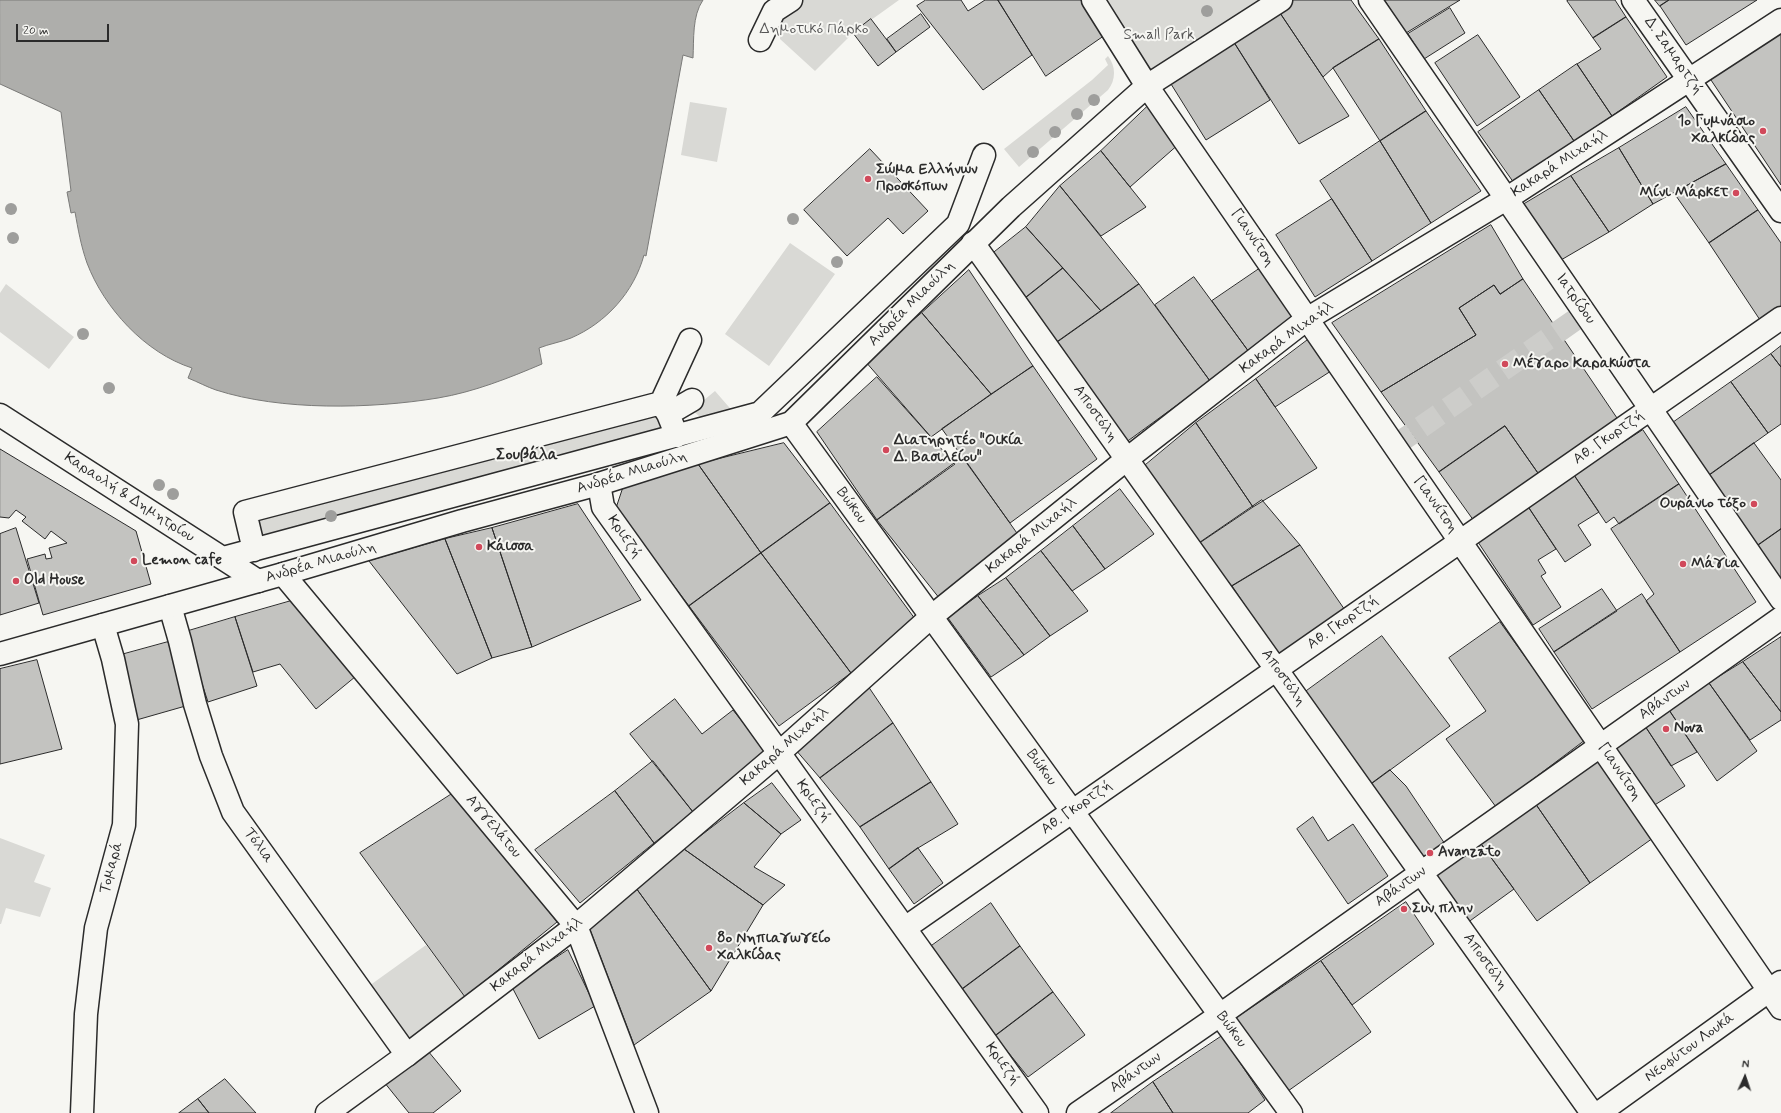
<!DOCTYPE html>
<meta charset="utf-8">
<style>
body{margin:0}
#map{position:relative;width:1781px;height:1113px;overflow:hidden;background:#f6f6f2;font-family:Mynerve,sans-serif}
canvas{display:block}
.north{position:absolute;left:1725px;top:1057px;width:40px;height:40px;-webkit-text-stroke:3px #f6f6f2;paint-order:stroke;rotate:3deg;font-size:11px;font-weight:700;line-height:16px;text-align:center;color:#2b2b2b}
.north::after{content:'';display:block;margin:auto;width:14px;height:18px;background:#2b2b2b;clip-path:polygon(50% 0,100% 100%,50% 72%,0 100%)}
.scale{position:absolute;left:16px;top:24px;width:93px;height:18px;box-sizing:border-box;border:2px solid #2b2b2b;border-top:0;padding-left:5px;font-size:12px;line-height:14px;white-space:nowrap;color:#2b2b2b;-webkit-text-stroke:3px #f6f6f2;paint-order:stroke}
</style>
<div id="map">
<canvas width="1781" height="1113"></canvas>
<div class="north">N</div>
<div class="scale">20 m</div>
</div>
<script>
const context = document.querySelector('canvas').getContext('2d');
context.lineJoin = 'round';
function paint(path, color) {
  context.fillStyle = color;
  context.fill(path, 'evenodd');
}
function trace(path, color, width, dash) {
  context.strokeStyle = color;
  context.lineWidth = width;
  context.lineCap = dash ? 'butt' : 'round';
  context.setLineDash(dash || []);
  context.stroke(path);
}
function label(font, color, halo, rows, align = 'center') {
  context.font = font + ' Mynerve,sans-serif';
  context.lineWidth = 4;
  context.setLineDash([]);
  context.textBaseline = 'middle';
  context.strokeStyle = halo;
  context.fillStyle = color;
  for (const [text, x, y, turn = 0] of rows) {
    context.save();
    context.translate(x, y);
    context.rotate((+turn || 0) * Math.PI / 180);
    context.textAlign = isNaN(turn) ? turn : align;
    if (halo) context.strokeText(text, 0, 0);
    context.fillText(text, 0, 0);
    context.restore();
  }
}
paint(new Path2D(`
 M 783,0 L 899,0 L 853,33 L 815,71 L 780,39 Z
 M 1108,0 L 1281,0 L 1147,86 L 1097,7 Z
 M 1108,56 C 1116,66 1116,80 1108,90 L 1019,167 L 1004,149 L 1092,80 L 1108,65 L 1105,59 Z
 M 690,102 L 727,108 L 717,162 L 681,155 Z
 M 790,243 L 835,274 L 769,366 L 725,334 Z
 M 6,284 L 74,337 L 49,369 L 0,332 L 0,293 Z
 M 715,391 L 735,414 L 704,418 L 699,416 L 692,410 Z
 M 661,403 L 677,436 L 254,550 L 245,512 Z
 M 0,838 L 45,855 L 34,882 L 51,888 L 40,917 L 6,908 L 1,924 L 0,924 Z
 M 426,945 L 465,997 L 407,1055 L 362,991 Z`), '#d9d9d5');
const water = new Path2D(`
 M 0,0 L 703,0 C 692,16 694,39 693,58 L 683,55 L 646,256 L 644,255 C 634,292 606,323 571,338 C 561,342 549,344 539,348 L 542,364 C 509,378 474,392 438,398 C 371,409 281,411 216,390 C 207,387 198,382 188,378 L 192,368 C 145,353 104,308 87,263 C 81,246 78,229 75,212 L 71,213 L 67,192 L 71,191 L 61,112 L 0,84 Z`);
paint(water, '#aeaeab');
trace(water, '#7a7a78', 1);
const building = new Path2D(`
 M 926,0 L 961,0 L 968,11 L 985,0 L 998,0 L 1032,55 L 983,90 L 917,6 Z
 M 998,0 L 1081,0 L 1105,35 L 1046,76 Z
 M 1287,0 L 1351,0 L 1379,39 L 1333,68 L 1323,77 L 1276,7 Z
 M 1385,0 L 1460,0 L 1406,33 Z
 M 1569,0 L 1615,0 L 1626,17 L 1593,38 L 1567,1 Z
 M 1655,0 L 1669,0 L 1660,6 Z
 M 1669,0 L 1757,0 L 1686,45 L 1660,6 Z
 M 1276,7 L 1349,116 L 1299,144 L 1230,36 Z
 M 1450,8 L 1465,33 L 1424,59 L 1408,34 Z
 M 921,14 L 930,27 L 896,52 L 887,39 Z
 M 1626,17 L 1667,77 L 1612,116 L 1577,64 L 1601,49 L 1593,38 Z
 M 871,19 L 896,52 L 878,66 L 853,33 Z
 M 1781,33 L 1781,185 L 1709,77 Z
 M 1478,35 L 1520,97 L 1477,126 L 1435,63 Z
 M 1230,36 L 1270,100 L 1206,140 L 1166,76 Z
 M 1379,39 L 1426,111 L 1380,141 L 1333,68 Z
 M 1577,64 L 1612,116 L 1574,141 L 1539,90 Z
 M 1539,90 L 1574,141 L 1514,183 L 1478,132 Z
 M 1149,105 L 1180,143 L 1130,187 L 1101,151 Z
 M 1686,107 L 1726,164 L 1653,204 L 1619,148 Z
 M 1426,111 L 1481,191 L 1431,223 L 1380,141 Z
 M 1380,141 L 1431,223 L 1372,261 L 1320,181 Z
 M 1619,148 L 1653,204 L 1609,232 L 1571,176 Z
 M 870,149 L 928,211 L 903,234 L 888,218 L 847,256 L 804,210 Z
 M 1101,151 L 1146,207 L 1101,236 L 1060,186 Z
 M 1726,164 L 1758,210 L 1709,243 L 1674,193 Z
 M 1571,176 L 1609,232 L 1561,260 L 1521,206 Z
 M 1060,186 L 1139,284 L 1101,311 L 1026,227 Z
 M 1332,199 L 1372,261 L 1315,297 L 1276,235 Z
 M 1758,210 L 1781,243 L 1781,309 L 1762,323 L 1709,243 Z
 M 1491,225 L 1523,279 L 1500,294 L 1494,285 L 1459,308 L 1476,335 L 1381,392 L 1332,323 Z
 M 1026,227 L 1063,268 L 1024,299 L 992,254 Z
 M 1063,268 L 1101,311 L 1053,345 L 1024,299 Z
 M 1259,269 L 1294,318 L 1249,352 L 1212,301 Z
 M 969,270 L 1033,366 L 991,394 L 922,313 Z
 M 1194,277 L 1249,352 L 1210,381 L 1155,305 Z
 M 1523,279 L 1617,418 L 1540,476 L 1505,426 L 1439,472 L 1381,392 L 1476,335 L 1459,308 L 1494,285 L 1500,294 Z
 M 1139,284 L 1210,381 L 1125,443 L 1053,345 Z
 M 922,313 L 991,394 L 931,437 L 865,361 Z
 M 1309,339 L 1331,371 L 1275,407 L 1256,379 Z
 M 1781,346 L 1781,367 L 1771,354 Z
 M 1771,354 L 1781,367 L 1781,424 L 1768,433 L 1731,382 Z
 M 1033,366 L 1097,459 L 1010,523 L 942,429 Z
 M 877,377 L 955,464 L 877,520 L 817,432 Z
 M 1256,379 L 1317,468 L 1253,507 L 1196,423 Z
 M 1731,382 L 1768,433 L 1708,476 L 1671,424 Z
 M 1196,423 L 1253,507 L 1195,546 L 1142,468 Z
 M 1505,426 L 1540,476 L 1474,521 L 1439,472 Z
 M 1643,430 L 1679,484 L 1619,524 L 1614,517 L 1606,523 L 1574,475 Z
 M 784,443 L 830,503 L 761,553 L 698,464 Z
 M 1754,443 L 1781,480 L 1781,529 L 1754,548 L 1708,476 Z
 M 0,449 L 136,531 L 151,584 L 43,615 L 27,559 L 45,554 L 46,559 L 52,558 L 49,548 L 67,543 L 51,531 L 45,539 L 22,521 L 26,517 L 16,510 L 9,518 L 0,517 Z
 M 963,457 L 1019,536 L 940,599 L 877,520 Z
 M 698,464 L 761,553 L 689,606 L 616,508 L 624,484 Z
 M 1574,475 L 1599,512 L 1578,525 L 1591,545 L 1565,562 L 1527,505 Z
 M 1679,484 L 1756,602 L 1680,652 L 1646,601 L 1654,594 L 1611,529 Z
 M 1120,489 L 1154,534 L 1105,569 L 1073,526 Z
 M 1262,500 L 1300,545 L 1232,586 L 1195,546 Z
 M 830,503 L 918,623 L 851,673 L 761,553 Z
 M 578,504 L 641,600 L 532,647 L 492,528 Z
 M 1527,505 L 1556,549 L 1538,560 L 1546,573 L 1541,576 L 1561,607 L 1533,625 L 1476,539 Z
 M 1073,526 L 1105,569 L 1072,591 L 1041,551 Z
 M 16,528 L 39,603 L 0,615 L 0,534 Z
 M 492,528 L 532,647 L 492,658 L 445,539 Z
 M 1781,529 L 1781,587 L 1754,548 Z
 M 445,539 L 492,658 L 457,674 L 369,561 Z
 M 1300,545 L 1347,613 L 1281,659 L 1232,586 Z
 M 1041,551 L 1088,611 L 1050,636 L 1006,578 Z
 M 761,553 L 851,673 L 779,726 L 689,606 Z
 M 1006,578 L 1050,636 L 1024,655 L 978,596 Z
 M 1602,589 L 1617,611 L 1554,652 L 1539,629 Z
 M 1642,594 L 1680,652 L 1592,709 L 1554,652 Z
 M 978,596 L 1024,655 L 991,677 L 948,618 Z
 M 298,599 L 361,672 L 316,709 L 280,664 L 253,672 L 235,617 Z
 M 235,617 L 257,686 L 208,702 L 185,632 Z
 M 1500,622 L 1585,740 L 1496,807 L 1446,739 L 1486,711 L 1449,658 Z
 M 1382,636 L 1450,726 L 1367,787 L 1301,695 Z
 M 1781,637 L 1781,712 L 1743,662 Z
 M 168,642 L 189,705 L 133,721 L 117,656 Z
 M 37,660 L 62,749 L 0,764 L 0,669 Z
 M 1743,662 L 1781,712 L 1781,720 L 1750,740 L 1709,683 Z
 M 1709,683 L 1757,751 L 1717,781 L 1669,710 Z
 M 868,686 L 893,723 L 820,778 L 795,749 Z
 M 675,699 L 702,734 L 733,710 L 768,754 L 693,812 L 630,734 Z
 M 1669,710 L 1697,752 L 1671,766 L 1645,726 Z
 M 893,723 L 931,782 L 860,827 L 820,778 Z
 M 1645,726 L 1685,786 L 1653,806 L 1611,747 Z
 M 1596,759 L 1653,838 L 1590,883 L 1535,803 Z
 M 653,761 L 693,812 L 654,843 L 615,791 Z
 M 1390,770 L 1406,786 L 1445,844 L 1416,861 L 1367,787 Z
 M 931,782 L 958,824 L 918,848 L 889,869 L 860,827 Z
 M 772,783 L 801,820 L 781,834 L 744,803 Z
 M 615,791 L 654,843 L 580,903 L 535,850 Z
 M 455,792 L 557,922 L 465,997 L 360,853 Z
 M 744,803 L 781,834 L 754,867 L 785,885 L 763,905 L 684,849 Z
 M 1535,803 L 1590,883 L 1537,921 L 1479,841 Z
 M 1313,817 L 1328,841 L 1353,824 L 1388,876 L 1348,904 L 1297,829 Z
 M 1479,841 L 1514,889 L 1467,923 L 1432,876 Z
 M 918,848 L 943,883 L 914,904 L 889,869 Z
 M 684,849 L 763,905 L 711,991 L 636,888 Z
 M 636,888 L 711,991 L 634,1045 L 589,927 Z
 M 1406,902 L 1434,944 L 1352,1005 L 1321,961 Z
 M 991,903 L 1020,946 L 961,990 L 930,947 Z
 M 1020,946 L 1053,992 L 995,1036 L 961,990 Z
 M 568,950 L 595,1006 L 539,1039 L 512,987 Z
 M 1321,961 L 1371,1032 L 1288,1091 L 1235,1019 Z
 M 1053,992 L 1085,1035 L 1028,1077 L 995,1036 Z
 M 1222,1036 L 1265,1100 L 1248,1113 L 1173,1113 L 1153,1082 Z
 M 428,1051 L 461,1091 L 433,1113 L 409,1113 L 384,1082 Z
 M 225,1079 L 256,1113 L 209,1113 L 198,1099 Z
 M 1153,1082 L 1173,1113 L 1111,1113 Z
 M 198,1099 L 209,1113 L 179,1113 Z`);
paint(building, '#c3c3c0');
trace(building, '#2b2b2b', 1);
trace(new Path2D(`
 M 1394,446 L 1585,313`), '#cdcdca', 22, [22, 11]);
const street = new Path2D(`
 M 1093,0 L 1147,86 L 1781,1008
 M 1370,0 L 1781,599
 M 1633,0 L 1781,211
 M 760,40 L 774,11 L 791,0
 M 973,243 L 1592,1113
 M 661,403 L 690,340
 M 661,403 L 668,414 L 677,436
 M 668,414 L 692,400
 M 0,415 L 258,581
 M 791,423 L 1291,1113
 M 599,484 L 603,507 L 1037,1113
 M 254,550 L 245,512 L 661,403
 M 223,558 L 760,413 L 958,224 L 984,155
 M 283,574 L 576,926 L 647,1113
 M 170,606 L 180,641 L 195,704 L 211,756 L 233,812 L 407,1055
 M 905,928 L 1781,318
 M 82,1113 L 86,1014 L 96,928 L 124,825 L 127,724 L 113,659 L 103,625
 M 1078,1113 L 1220,1015 L 1781,618`);
const secondary = new Path2D(`
 M 0,654 L 283,574 L 462,521 L 599,484 L 791,423 L 1011,207 L 1147,86 L 1281,0
 M 327,1113 L 407,1055 L 576,926 L 778,754 L 931,617 L 1127,459 L 1307,319 L 1506,199 L 1781,20
 M 1599,1113 L 1781,982`);
trace(street, '#2b2b2b', 25);
trace(secondary, '#2b2b2b', 25);
trace(street, '#f6f6f2', 22);
trace(secondary, '#f6f6f2', 22);
context.fillStyle = '#9e9e9c';
for (const [x, y] of [
 [1207,11],
 [1094,100],
 [1077,114],
 [1055,132],
 [1033,152],
 [11,209],
 [793,219],
 [13,238],
 [837,262],
 [83,334],
 [109,388],
 [159,485],
 [173,494],
 [331,516]
]) {
  context.beginPath();
  context.arc(x, y, 6, 0, 2 * Math.PI);
  context.fill();
}
for (const [x, y, r, color] of [
 [1763,131,4,"#d1495b"],
 [868,179,4,"#d1495b"],
 [1736,193,4,"#d1495b"],
 [1505,364,4,"#d1495b"],
 [886,450,4,"#d1495b"],
 [1754,504,4,"#d1495b"],
 [479,547,4,"#d1495b"],
 [134,561,4,"#d1495b"],
 [1683,564,4,"#d1495b"],
 [16,581,4,"#d1495b"],
 [1666,729,4,"#d1495b"],
 [1430,853,4,"#d1495b"],
 [1404,909,4,"#d1495b"],
 [709,948,4,"#d1495b"]
]) {
  const dot = new Path2D();
  dot.arc(x, y, r, 0, 2 * Math.PI);
  context.fillStyle = color;
  context.fill(dot);
  trace(dot, '#f6f6f2', 1.5);
}
label('15px', '#565656', '#f6f6f2', [
 ["Δημοτικό Πάρκο",814,30],
 ["Small Park",1159,36]
]);
label('15px', '#2b2b2b', '#f6f6f2', [
 ["Δ. Σαμαρτζή",1673,56,55],
 ["Κακαρά Μιχαήλ",1560,164,-33],
 ["Γιαννίτση",1252,238,56],
 ["Ιατρίδου",1575,299,55],
 ["Ανδρέα Μιαούλη",912,304,-45],
 ["Κακαρά Μιχαήλ",1287,338,-36],
 ["Αποστόλη",1095,414,55],
 ["Αθ. Γκορτζή",1609,438,-35],
 ["Ανδρέα Μιαούλη",632,473,-17],
 ["Καραολή & Δημητρίου",129,498,33],
 ["Γιαννίτση",1435,505,55],
 ["Βώκου",851,506,54],
 ["Κακαρά Μιχαήλ",1032,536,-39],
 ["Κριεζή",624,537,55],
 ["Ανδρέα Μιαούλη",321,563,-16],
 ["Αθ. Γκορτζή",1343,623,-35],
 ["Αποστόλη",1283,678,55],
 ["Αβάντων",1665,700,-35],
 ["Κακαρά Μιχαήλ",785,747,-41],
 ["Βώκου",1041,768,54],
 ["Γιαννίτση",1619,772,56],
 ["Κριεζή",813,801,54],
 ["Αθ. Γκορτζή",1077,808,-35],
 ["Αγγελάτου",493,827,50],
 ["Τόλια",258,846,54],
 ["Τομαρά",112,868,-75],
 ["Αβάντων",1401,887,-35],
 ["Κακαρά Μιχαήλ",537,955,-38],
 ["Αποστόλη",1485,962,55],
 ["Βώκου",1231,1030,54],
 ["Νεοφύτου Λουκά",1690,1048,-36],
 ["Κριεζή",1002,1064,54],
 ["Αβάντων",1136,1073,-35]
]);
label('bold 15px', '#2b2b2b', '#f6f6f2', [
 ["1ο Γυμνάσιο",1755,122,"right"],
 ["Χαλκίδας",1755,139,"right"],
 ["Σώμα Ελλήνων",876,170],
 ["Προσκόπων",876,187],
 ["Μίνι Μάρκετ",1728,193,"right"],
 ["Μέγαρο Καρακώστα",1513,364],
 ["Διατηρητέο \"Οικία",894,441],
 ["Δ. Βασιλείου\"",894,458],
 ["Ουράνιο τόξο",1746,504,"right"],
 ["Κάισσα",487,547],
 ["Lemon cafe",142,561],
 ["Μάγια",1691,564],
 ["Old House",24,581],
 ["Nova",1674,729],
 ["Avanzato",1438,853],
 ["Συν πλην",1412,909],
 ["8ο Νηπιαγωγείο",717,939],
 ["Χαλκίδας",717,956]
], 'left');
label('bold 16px', '#2b2b2b', '#f6f6f2', [
 ["Σουβάλα",527,456]
]);
</script>
